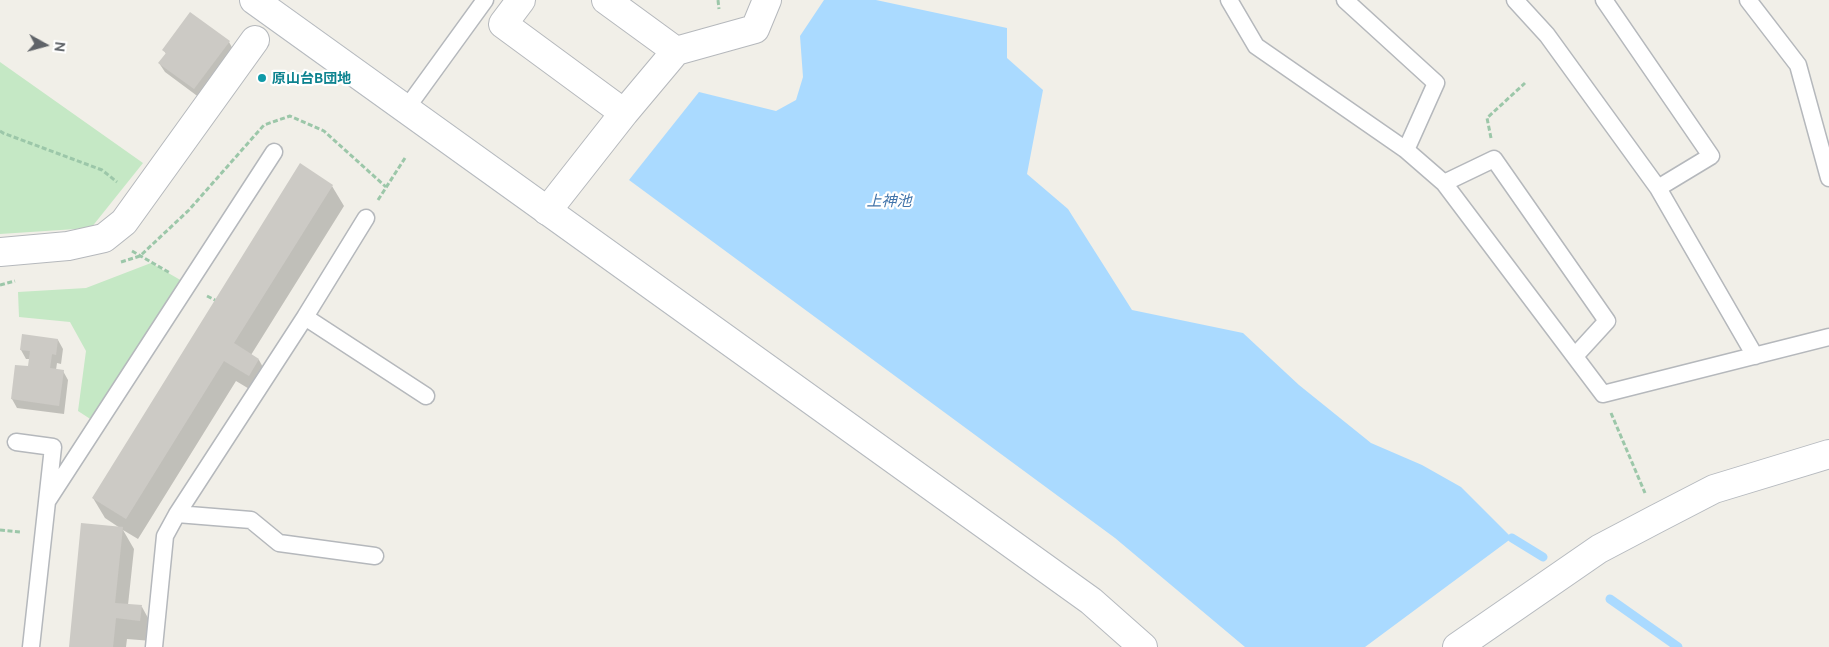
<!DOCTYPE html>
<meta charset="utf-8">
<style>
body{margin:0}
#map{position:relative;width:1829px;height:647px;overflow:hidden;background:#f1efe8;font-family:Ubuntu,sans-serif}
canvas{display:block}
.north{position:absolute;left:20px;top:20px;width:50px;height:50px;-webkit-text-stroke:4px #fff;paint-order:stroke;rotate:97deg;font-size:14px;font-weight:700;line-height:20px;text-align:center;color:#5f6368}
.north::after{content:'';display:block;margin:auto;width:18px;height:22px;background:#5f6368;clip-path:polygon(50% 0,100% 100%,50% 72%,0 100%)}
</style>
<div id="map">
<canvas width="1829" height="647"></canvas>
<div class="north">N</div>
</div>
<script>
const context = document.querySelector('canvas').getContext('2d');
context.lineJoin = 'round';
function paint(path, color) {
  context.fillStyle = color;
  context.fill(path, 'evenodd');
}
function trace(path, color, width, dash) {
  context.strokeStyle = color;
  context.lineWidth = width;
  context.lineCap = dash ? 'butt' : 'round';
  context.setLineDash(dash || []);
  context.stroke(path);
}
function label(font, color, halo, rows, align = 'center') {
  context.font = font + ' Ubuntu,"Noto Sans JP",sans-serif';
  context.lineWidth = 4.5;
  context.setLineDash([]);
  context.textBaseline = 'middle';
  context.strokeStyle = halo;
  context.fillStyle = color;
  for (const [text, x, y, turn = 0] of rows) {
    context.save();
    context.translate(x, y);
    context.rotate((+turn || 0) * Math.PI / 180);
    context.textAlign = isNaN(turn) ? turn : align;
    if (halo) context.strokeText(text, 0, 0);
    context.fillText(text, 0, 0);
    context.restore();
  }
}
paint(new Path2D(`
 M 0,62 L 143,163 L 91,228 L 0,234 Z
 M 151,263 L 189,285 L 98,424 L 78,411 L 86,351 L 70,322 L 19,317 L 18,292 L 86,288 Z`), '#c5e8c5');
paint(new Path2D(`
 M 824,0 L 876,0 L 1007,28 L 1007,58 L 1043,90 L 1027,174 L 1068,209 L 1132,310 L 1243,333 L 1299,385 L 1371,443 L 1422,465 L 1461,487 L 1512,538 L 1365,647 L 1245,647 L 1115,538 L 629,180 L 699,92 L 776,111 L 796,100 L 803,77 L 800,36 Z`), '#aadaff');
paint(new Path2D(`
 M 229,42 L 234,51 L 200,98 L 165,72 L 159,63 L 166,54 L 164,50 Z
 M 332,186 L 344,206 L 251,355 L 259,360 L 270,380 L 261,396 L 236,381 L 138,539 L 123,530 L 134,549 L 128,605 L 142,607 L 153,627 L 152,641 L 127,639 L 126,647 L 70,647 L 120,528 L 105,518 L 93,498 Z
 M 58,340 L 63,349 L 61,364 L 57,363 L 56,370 L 63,371 L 68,380 L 64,414 L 17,408 L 12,399 L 16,366 L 29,368 L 30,359 L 26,359 L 21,350 Z`), '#0003');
trace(new Path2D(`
 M 1512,538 L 1543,557
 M 1610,599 L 1678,647`), '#aadaff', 9);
paint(new Path2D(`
 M 190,12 L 230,41 L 194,89 L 158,63 L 166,53 L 162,50 Z
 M 300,163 L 333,185 L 234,343 L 259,359 L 249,376 L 224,361 L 126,519 L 92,498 Z
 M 22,334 L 58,339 L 56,355 L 52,354 L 50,368 L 64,370 L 59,406 L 11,399 L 15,365 L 28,366 L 30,351 L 20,350 Z
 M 81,523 L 123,527 L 115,603 L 142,605 L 140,621 L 116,618 L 113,647 L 69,647 Z`), '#cccac5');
const lane = new Path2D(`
 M 1229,0 L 1256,46 L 1406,150 L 1444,183 L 1603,394 L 1829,337
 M 1345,0 L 1436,83 L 1406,150
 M 1515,0 L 1547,35 L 1658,188 L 1755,356
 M 1604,0 L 1711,156 L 1658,188
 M 1748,0 L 1798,65 L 1829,178
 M 406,109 L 485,0
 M 1444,183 L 1494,159 L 1607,321 L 1575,356
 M 305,317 L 426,396
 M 16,442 L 53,447 L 31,647
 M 48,500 L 274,152
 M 177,514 L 251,520 L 279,543 L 375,556
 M 154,647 L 165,536 L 177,514 L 305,317 L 366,218`);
const street = new Path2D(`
 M 521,0 L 503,24 L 624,113 L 676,51 L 606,0
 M 676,51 L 755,29 L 767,0
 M 547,211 L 624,113
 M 0,252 L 68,246 L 104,238 L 124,222 L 255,40`);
const secondary = new Path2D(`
 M 254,0 L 1091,601 L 1143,647
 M 1457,647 L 1599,549 L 1656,519 L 1714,489 L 1829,454`);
trace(lane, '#b5b8bc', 19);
trace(street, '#b5b8bc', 30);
trace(secondary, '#b6babf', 30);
trace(new Path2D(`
 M 718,0 L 719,9
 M 0,131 L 3,133 L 102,170 L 117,182
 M 1491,138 L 1487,118 L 1525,83
 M 378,200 L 405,158
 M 132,251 L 170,273
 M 121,262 L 140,256 L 189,210 L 264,125 L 290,116 L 324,131 L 386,187
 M 0,285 L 15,281
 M 207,296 L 215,300
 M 1611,413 L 1645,493
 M 0,530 L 21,532`), '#9cc7a9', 3, [5, 2.5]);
trace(lane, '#fff', 16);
trace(street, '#fff', 28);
trace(secondary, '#fff', 28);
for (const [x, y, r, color] of [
 [262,78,5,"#0f9aa8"]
]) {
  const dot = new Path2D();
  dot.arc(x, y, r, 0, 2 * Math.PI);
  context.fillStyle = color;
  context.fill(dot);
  trace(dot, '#fff', 2);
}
label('bold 14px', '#0d838f', '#fff', [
 ["原山台B団地",272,78]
], 'left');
label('italic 15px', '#4174aa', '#fff', [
 ["上神池",889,201]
]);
</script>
